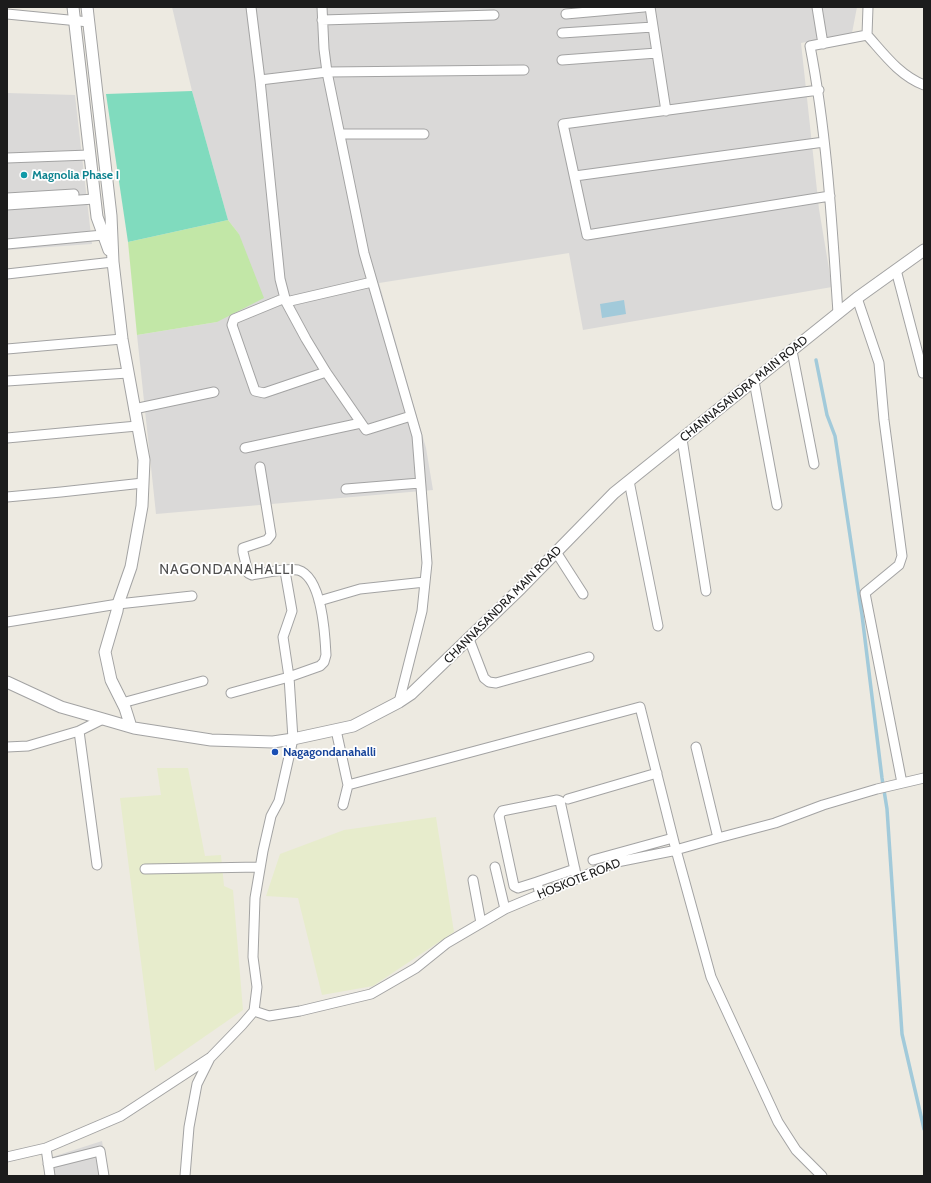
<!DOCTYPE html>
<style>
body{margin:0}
#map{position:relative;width:931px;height:1183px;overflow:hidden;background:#edeae1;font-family:Cabin,sans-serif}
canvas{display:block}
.frame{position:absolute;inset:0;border:8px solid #1c1c1c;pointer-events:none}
</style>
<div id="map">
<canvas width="931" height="1183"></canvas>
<div class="frame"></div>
</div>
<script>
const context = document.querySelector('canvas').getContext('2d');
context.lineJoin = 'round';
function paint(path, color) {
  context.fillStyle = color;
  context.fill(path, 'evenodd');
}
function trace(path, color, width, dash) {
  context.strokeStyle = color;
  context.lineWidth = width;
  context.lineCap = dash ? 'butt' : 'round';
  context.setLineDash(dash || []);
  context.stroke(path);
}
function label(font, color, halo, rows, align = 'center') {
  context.font = font + ' Cabin,sans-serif';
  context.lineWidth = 3.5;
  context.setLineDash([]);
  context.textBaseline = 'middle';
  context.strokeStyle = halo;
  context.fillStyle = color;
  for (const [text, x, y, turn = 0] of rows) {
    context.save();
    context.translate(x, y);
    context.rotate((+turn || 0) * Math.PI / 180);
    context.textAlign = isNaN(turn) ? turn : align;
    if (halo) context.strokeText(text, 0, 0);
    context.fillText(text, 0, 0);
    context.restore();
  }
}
paint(new Path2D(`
 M 172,7 L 857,7 L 852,33 L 801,43 L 819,209 L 832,287 L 583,330 L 569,253 L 379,283 L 426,448 L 433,490 L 156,514 L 137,335 L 217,322 L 239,234 L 228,220 L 192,91 Z
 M 7,93 L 75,95 L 92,244 L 7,250 Z
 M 102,1141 L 108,1176 L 45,1176 L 43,1160 Z`), '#dad9d8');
paint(new Path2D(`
 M 157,768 L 188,768 L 205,856 L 221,855 L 224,886 L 233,890 L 243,1010 L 155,1071 L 120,798 L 161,795 Z
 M 436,817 L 454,932 L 373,986 L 322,995 L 298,898 L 266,896 L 280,854 L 344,830 Z`), '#e7eccc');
paint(new Path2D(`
 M 228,220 L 239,234 L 264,298 L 217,322 L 137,335 L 128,242 Z`), '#c2e7a7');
paint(new Path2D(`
 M 192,91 L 228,220 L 128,242 L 106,94 Z`), '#80dbbe');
paint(new Path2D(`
 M 624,300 L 626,314 L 602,318 L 600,304 Z`), '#a2cada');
trace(new Path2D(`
 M 816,360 L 827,415 L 835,436 L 862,615 L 882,778 L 887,809 L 902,1034 L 924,1129`), '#a2cada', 3.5);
const minor = new Path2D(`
 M 251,7 L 260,80 L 280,279 L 286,302 L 306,339 L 326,372 L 366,430 L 411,416
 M 322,7 L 324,49 L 327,72 L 364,253 L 417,436 L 427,563 L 422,611 L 399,702
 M 650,7 L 666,111
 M 817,7 L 823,44
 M 868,7 L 867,35 C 884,54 899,75 924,85
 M 7,14 L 89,22
 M 566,14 L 644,7
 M 322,20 L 494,15
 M 562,33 L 653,27
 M 562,60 L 657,53
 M 260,80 L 327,72 L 524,70
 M 819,90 L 563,124 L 587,235 L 830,196
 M 340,134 L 424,134
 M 7,158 L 89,155
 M 575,176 L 824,142
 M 7,198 L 74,194
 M 7,205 L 94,199
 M 7,244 L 103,235
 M 896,270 L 923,373 L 924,373
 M 7,274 L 113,262
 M 285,298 L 234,319 L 232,325 L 255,391 L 264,393 L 326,372
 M 857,298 L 879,363 L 884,420 L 902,556 L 899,565 L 865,593 L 902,783
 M 286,302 L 372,282
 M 838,313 C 832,224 827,134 810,46 L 867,35
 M 7,349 L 122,339
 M 792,351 L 814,464
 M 7,381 L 128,373
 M 754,381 L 777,505
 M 134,409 L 214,392
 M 7,438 L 137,426
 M 682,439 L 706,591
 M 245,448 L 361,423
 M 629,481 L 658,626
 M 346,489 L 420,483
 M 7,497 L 61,492 L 143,483
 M 556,552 L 583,594
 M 319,601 L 360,589 L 425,582
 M 7,622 L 118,604 L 192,596
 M 469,639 L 484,678 L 489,682 L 496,683 L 589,657
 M 231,693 L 289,677 L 320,666 L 324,662 L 326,655 C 325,634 322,577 298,570 C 288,568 263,573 252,575 L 248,573 L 243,552 L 243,548 L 267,540 L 271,535 L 260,467
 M 122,703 L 203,681
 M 336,730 L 348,785 L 343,805
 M 79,731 L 97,865
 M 7,747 L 28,746 L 79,731 L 103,719
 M 696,747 L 718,838
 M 348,785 L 640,707 L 676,850 L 711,977 L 778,1122 L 796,1150 L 822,1176
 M 568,799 L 657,773
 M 593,860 L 673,838
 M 495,867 L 505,909
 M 145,869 L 260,867
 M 473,880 L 481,923
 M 537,882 L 575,869
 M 540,895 L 537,882 L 518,888 L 514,886 L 499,816 L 502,811 L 557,800 L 560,801 L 577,879
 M 254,1011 L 269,1016 L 300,1011 L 371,994 L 416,968 L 447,943 L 505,909 L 617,862 L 672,851 L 718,838 L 775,823 L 823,805 L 877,789 L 924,778
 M 46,1148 L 50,1176
 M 7,1157 L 46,1148 L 121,1116 L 211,1057 L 242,1025 L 254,1011 L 257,987 L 253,957 L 255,898 L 263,851 L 271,816 L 279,801 L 293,739 L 289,677 L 283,637 L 292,611 L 285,571
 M 48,1164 L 100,1151 L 104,1176
 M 185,1176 L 189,1127 L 197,1084 L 210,1058`);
const tertiary = new Path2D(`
 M 73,7 L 97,217 L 109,250
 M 87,7 L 111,216 L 113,262 L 122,339 L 144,460 L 142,506 L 131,567 L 118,604 L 117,611 L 105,652 L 111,680 L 125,708 L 131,727
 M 7,682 L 61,707 L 103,719 L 134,728 L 211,740 L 273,742 L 293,739 L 353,726 L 399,702 L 411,694 L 521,588 L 614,493 L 857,298 L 924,250`);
trace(minor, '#a3a3a3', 11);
trace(tertiary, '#a3a3a3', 13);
trace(minor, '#fff', 9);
trace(tertiary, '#fff', 11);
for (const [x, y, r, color] of [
 [24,175,4,"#0f9aa8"],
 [275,752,4,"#1a4fb4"]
]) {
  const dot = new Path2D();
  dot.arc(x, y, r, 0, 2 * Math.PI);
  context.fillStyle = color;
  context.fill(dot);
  trace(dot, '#fff', 1.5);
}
label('bold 12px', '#0d838f', '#fff', [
 ["Magnolia Phase I",32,175]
], 'left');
label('12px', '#1c1c1c', '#fff', [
 ["CHANNASANDRA MAIN ROAD",744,389,-39],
 ["CHANNASANDRA MAIN ROAD",503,605,-45],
 ["HOSKOTE ROAD",579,879,-22]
]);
label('bold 12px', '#164399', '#fff', [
 ["Nagagondanahalli",283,752]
], 'left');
context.letterSpacing = '1px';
label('14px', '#4f4f4f', '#fff', [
 ["NAGONDANAHALLI",227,570]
]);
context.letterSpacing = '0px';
</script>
